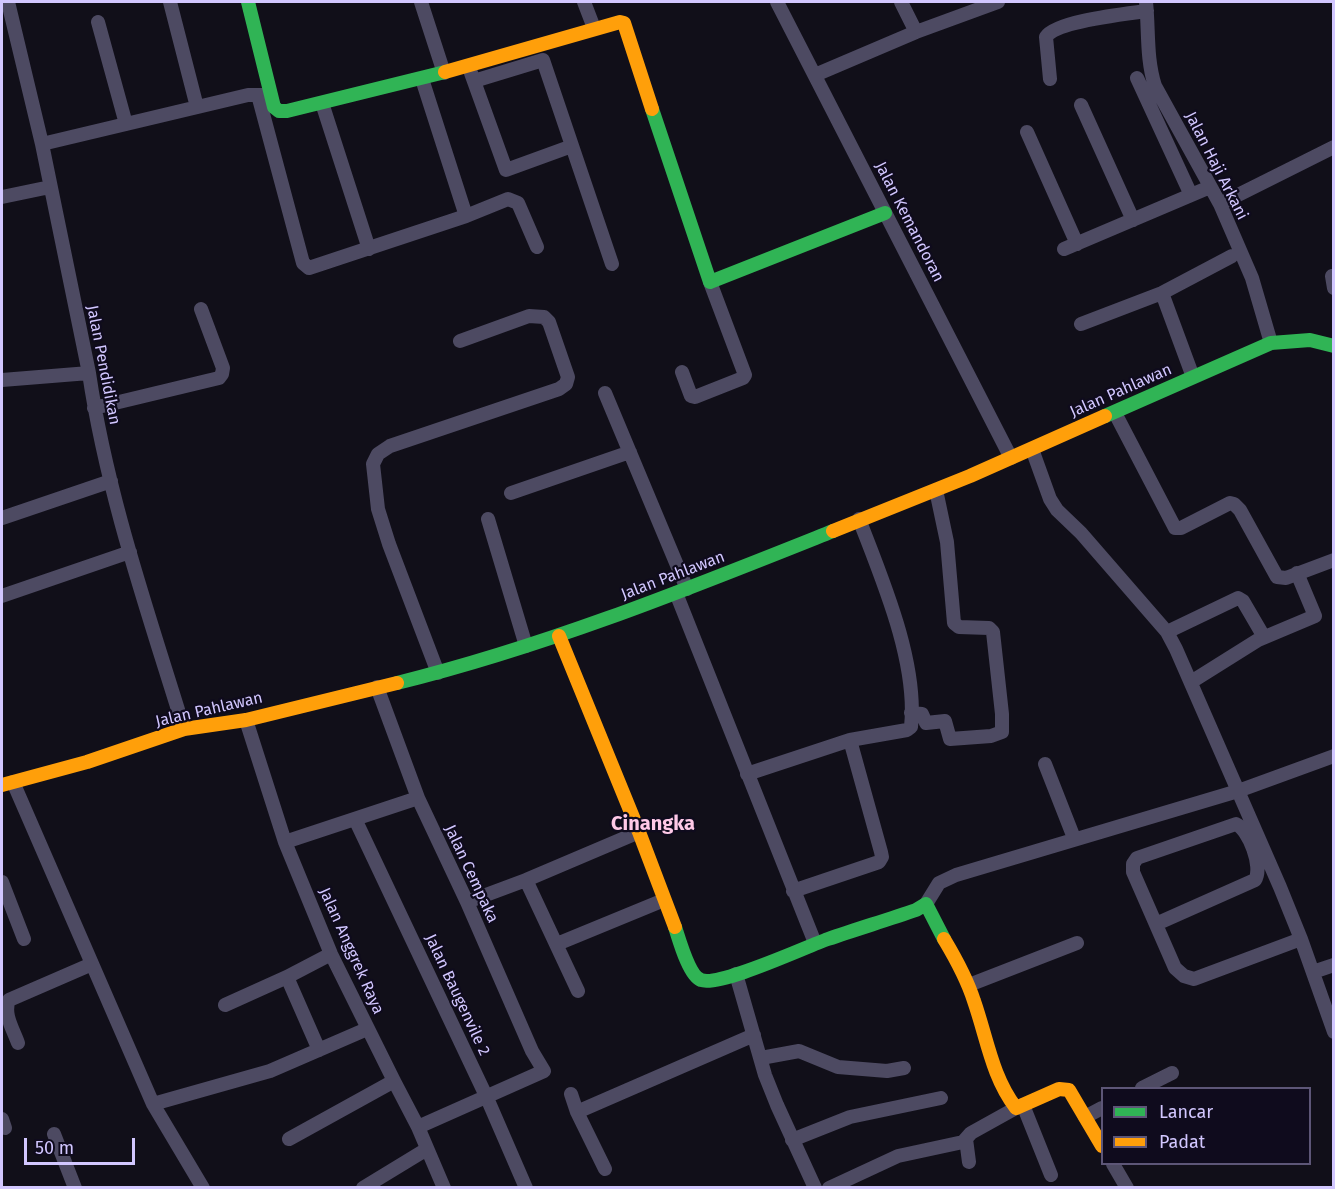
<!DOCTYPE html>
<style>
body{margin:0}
#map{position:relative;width:1335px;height:1189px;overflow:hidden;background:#110f19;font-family:"Fira Sans",sans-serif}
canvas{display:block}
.frame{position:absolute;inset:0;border:3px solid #d2c7ff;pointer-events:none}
.legend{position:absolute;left:1101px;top:1087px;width:210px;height:78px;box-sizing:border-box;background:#0f0b1d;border:2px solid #5d5677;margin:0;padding:8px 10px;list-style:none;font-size:18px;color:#d2c7ff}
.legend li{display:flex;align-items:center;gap:12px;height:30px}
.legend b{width:30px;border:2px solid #5d5677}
.scale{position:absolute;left:24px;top:1138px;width:111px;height:27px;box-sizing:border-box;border:3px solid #d2c7ff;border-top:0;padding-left:8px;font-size:18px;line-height:21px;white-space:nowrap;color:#d2c7ff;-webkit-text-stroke:4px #0f0b1d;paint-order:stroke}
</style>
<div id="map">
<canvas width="1335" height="1189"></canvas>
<div class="frame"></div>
<ul class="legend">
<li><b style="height:8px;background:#30b455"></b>Lancar</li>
<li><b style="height:8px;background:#ff9f0a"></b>Padat</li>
</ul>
<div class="scale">50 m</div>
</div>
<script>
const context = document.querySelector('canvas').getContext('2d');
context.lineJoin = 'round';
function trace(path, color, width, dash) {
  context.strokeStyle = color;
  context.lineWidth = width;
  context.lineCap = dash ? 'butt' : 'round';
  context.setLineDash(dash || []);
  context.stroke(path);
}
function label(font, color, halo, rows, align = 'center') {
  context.font = font + ' "Fira Sans",sans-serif';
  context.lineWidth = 4.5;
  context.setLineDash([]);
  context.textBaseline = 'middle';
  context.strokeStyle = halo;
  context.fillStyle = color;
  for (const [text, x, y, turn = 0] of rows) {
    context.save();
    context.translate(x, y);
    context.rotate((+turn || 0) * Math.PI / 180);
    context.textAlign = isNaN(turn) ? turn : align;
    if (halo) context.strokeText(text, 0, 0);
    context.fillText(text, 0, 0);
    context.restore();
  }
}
trace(new Path2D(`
 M 8,2 L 42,144 L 89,373 C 107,495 148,612 184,729
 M 170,2 L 197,107
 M 421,2 L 444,73
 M 584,2 L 594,28
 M 777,2 L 1011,458
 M 901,2 L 916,32
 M 1146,2 C 1149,30 1146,58 1155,86 L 1220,204 L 1252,278 L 1271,343
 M 98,22 L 126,124
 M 471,73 L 506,170 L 572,146
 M 815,75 L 916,32 L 998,2
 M 1137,78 L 1191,195
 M 422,79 L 466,216
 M 1050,79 L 1046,37 C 1056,21 1126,14 1147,11
 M 474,81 L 543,60 L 612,264
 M 258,95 L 303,263 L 309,268 L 466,216 L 508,199 L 518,203 L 537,247
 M 322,103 L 369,249
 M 1081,105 L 1133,220
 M 1027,132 L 1077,244
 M 42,144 L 248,95 L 268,95
 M 2,197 L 50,187
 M 1220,204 L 1334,147
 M 1064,249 L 1210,187
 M 1332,276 L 1334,288
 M 1162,293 L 1193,377
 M 1081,324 L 1162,293 L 1232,256
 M 682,372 L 691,396 L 695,397 L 743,378 L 745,375 L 710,282
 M 2,380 L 89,373
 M 605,393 L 687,589
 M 94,408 L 219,378 L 222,374 L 223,368 L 201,309
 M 1115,413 L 1175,528 L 1181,528 L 1230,503 L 1234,504 L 1240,510 L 1277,577 L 1286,578 L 1334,560
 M 1032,449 L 1050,499 L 1057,510 L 1081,533 L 1167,632 L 1176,649 L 1280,887 L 1301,939 L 1334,1032
 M 511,493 L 630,452
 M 2,518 L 111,481
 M 488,519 L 526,646
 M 676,593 L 815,943
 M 2,596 L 130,552
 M 1167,632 L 1238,598 L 1243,601 L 1264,637
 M 438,673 L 389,544 L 378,509 L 373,464 L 378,454 L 390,446 L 559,389 L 566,384 L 568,377 L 549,322 L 544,317 L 529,316 L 460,341
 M 1191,682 L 1258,640 L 1315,616 L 1297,573
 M 377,687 L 418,798 L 467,902 L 532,1051 L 544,1071 L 418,1127
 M 911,713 L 922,714 L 926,723 L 945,721 L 950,739 L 991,736 L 1002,732 L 1002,714 L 993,632 L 989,628 L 959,627 L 954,623 L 947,542 L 936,490
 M 246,720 L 285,842 L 331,954 L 394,1081 L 418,1127 L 444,1188
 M 1045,764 L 1074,838
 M 747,774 L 850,740
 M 13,782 L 153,1104 L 203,1188
 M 355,819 L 487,1098 L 526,1188
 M 285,842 L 418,798
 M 526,880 L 578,991
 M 2,882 L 24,939
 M 793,891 L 879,862 L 882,857 L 881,852 L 850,740 L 907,730 L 911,727 C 918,662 882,579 859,519
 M 467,902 L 526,880 L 639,832
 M 926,904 L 939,883 L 956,875 L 1238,791 L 1334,756
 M 1156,924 L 1255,880 C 1263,867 1249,830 1236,824 L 1137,858 L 1133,864 L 1133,872 L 1175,968 L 1184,976 L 1194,979 L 1301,939
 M 557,944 L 664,900
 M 1313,972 L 1334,965
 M 736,974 L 765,1075 L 777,1105 L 815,1188
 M 287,977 L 319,1050
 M 969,985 L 1077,943
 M 225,1005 L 287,977 L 331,954
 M 18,1043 C 13,1029 3,1014 9,1000 L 92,964
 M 761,1058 L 799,1051 L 838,1067 L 887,1071 L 904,1068
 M 1142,1088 L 1172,1073
 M 571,1094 L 577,1112 L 605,1169
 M 153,1104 L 270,1071 L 367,1029
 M 1023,1105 L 1051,1175
 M 577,1112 L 754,1035
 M 1085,1117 L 1102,1108
 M 2,1119 L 5,1128
 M 54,1134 L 75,1188
 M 289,1139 L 394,1081
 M 966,1139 L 969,1162
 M 792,1140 L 850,1117 L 941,1098
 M 1113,1164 L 1127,1188
 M 363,1188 L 427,1149
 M 829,1188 L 898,1156 L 963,1142 L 971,1133 L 1016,1108`), '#4d4a62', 14);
trace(new Path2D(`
 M 248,2 L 274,107 L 279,111 L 287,111 L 445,72
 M 652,109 L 710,282 L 885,213
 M 1105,416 L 1271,343 L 1310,340 L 1334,346
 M 397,683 C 547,646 690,588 833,531
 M 675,927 C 679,939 689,976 701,980 C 720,987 805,947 828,939 C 857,929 887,920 916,910 L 926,904 L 944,939`), '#30b455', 14);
trace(new Path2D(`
 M 445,72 L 620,22 L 624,23 L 652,109
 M 833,531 L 970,476 L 1105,416
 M 559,636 L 639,832 L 675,927
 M 2,785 L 87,762 L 184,729 L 246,720 L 397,683
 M 944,939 C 956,959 967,979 974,1001 C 987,1038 992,1077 1016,1108 L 1059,1089 L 1069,1090 L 1102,1146`), '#ff9f0a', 14);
label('16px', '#d2c7ff', '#0f0b1d', [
 ["Jalan Haji Arkani",1216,166,63],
 ["Jalan Kemandoran",909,222,63],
 ["Jalan Pendidikan",103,365,79],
 ["Jalan Pahlawan",1121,391,-24],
 ["Jalan Pahlawan",673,576,-21],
 ["Jalan Pahlawan",209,710,-13],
 ["Jalan Cempaka",471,874,65],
 ["Jalan Anggrek Raya",351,951,66],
 ["Jalan Baugenvile 2",457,995,65]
]);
label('bold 20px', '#ffc9e7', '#0f0b1d', [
 ["Cinangka",653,824]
]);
</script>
